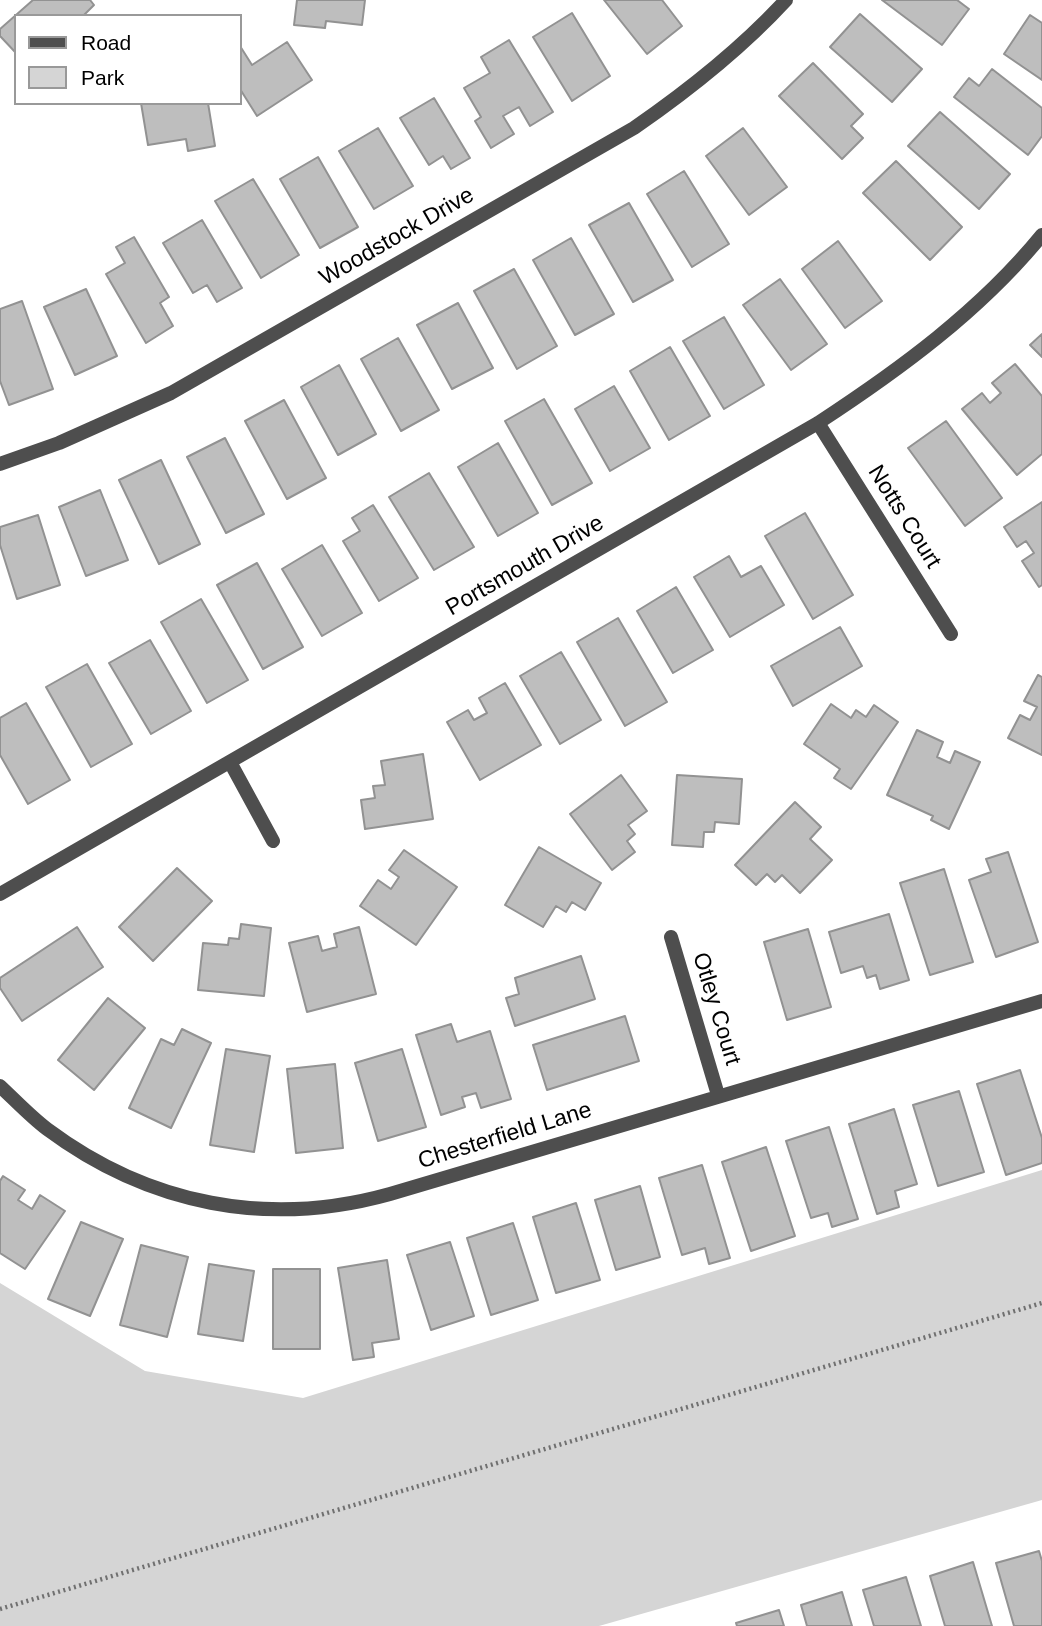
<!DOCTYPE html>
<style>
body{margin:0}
#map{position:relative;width:1042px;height:1626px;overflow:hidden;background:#fff;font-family:Arial,sans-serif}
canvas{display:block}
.legend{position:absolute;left:14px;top:14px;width:228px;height:91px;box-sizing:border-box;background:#fff;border:2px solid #999;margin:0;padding:9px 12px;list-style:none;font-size:21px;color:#000}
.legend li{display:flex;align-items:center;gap:14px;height:35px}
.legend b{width:35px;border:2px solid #999}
</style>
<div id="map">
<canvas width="1042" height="1626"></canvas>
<ul class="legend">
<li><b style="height:9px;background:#4e4e4e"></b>Road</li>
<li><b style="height:19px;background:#d5d5d5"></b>Park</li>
</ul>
</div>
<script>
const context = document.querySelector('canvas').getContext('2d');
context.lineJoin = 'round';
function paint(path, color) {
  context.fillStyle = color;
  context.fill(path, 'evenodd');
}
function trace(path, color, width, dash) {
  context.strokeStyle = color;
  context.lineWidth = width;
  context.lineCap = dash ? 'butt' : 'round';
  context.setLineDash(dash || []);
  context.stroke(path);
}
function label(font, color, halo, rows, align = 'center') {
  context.font = font + ' Arial,sans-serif';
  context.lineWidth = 6;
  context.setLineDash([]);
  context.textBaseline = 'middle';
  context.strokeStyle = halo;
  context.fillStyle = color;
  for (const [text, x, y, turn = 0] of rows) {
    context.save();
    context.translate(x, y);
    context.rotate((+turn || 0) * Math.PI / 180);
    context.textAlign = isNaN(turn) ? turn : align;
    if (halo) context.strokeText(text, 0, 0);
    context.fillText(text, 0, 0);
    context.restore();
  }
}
paint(new Path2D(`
 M 1042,1170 L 1042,1500 L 599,1626 L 0,1626 L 0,1283 L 145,1371 L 303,1398 Z`), '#d5d5d5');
const building = new Path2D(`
 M 33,0 L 90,0 L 94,5 L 83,16 L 16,16 L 16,53 L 0,36 L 0,29 Z
 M 297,0 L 365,0 L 362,25 L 326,21 L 325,28 L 294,25 Z
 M 604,0 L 662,0 L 682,26 L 647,54 Z
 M 882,0 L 957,0 L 969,9 L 942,45 Z
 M 572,13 L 610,76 L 572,101 L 533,37 Z
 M 860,14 L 922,69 L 892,102 L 830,47 Z
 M 1030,15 L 1042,23 L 1042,80 L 1004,54 Z
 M 509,40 L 553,112 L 530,126 L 519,107 L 503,116 L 514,134 L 491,148 L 475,121 L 481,117 L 464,88 L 490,73 L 481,57 Z
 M 287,42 L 312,80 L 257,116 L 240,89 L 240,46 L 252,65 Z
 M 813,63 L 863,114 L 851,126 L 863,138 L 842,159 L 779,96 Z
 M 992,69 L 1042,108 L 1042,136 L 1028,155 L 954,97 L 969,78 L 979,86 Z
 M 434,98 L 470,158 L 451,169 L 443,156 L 429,165 L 400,118 Z
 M 141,103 L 208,103 L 215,146 L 188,151 L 186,139 L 148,145 Z
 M 940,112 L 1010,174 L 979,209 L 908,146 Z
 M 378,128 L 413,186 L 374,209 L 339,151 Z
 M 743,128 L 787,187 L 749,215 L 706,156 Z
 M 318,157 L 358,227 L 320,248 L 280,179 Z
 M 896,161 L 962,227 L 930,260 L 863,193 Z
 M 684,171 L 729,244 L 692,267 L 647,194 Z
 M 253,179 L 299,255 L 261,278 L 215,201 Z
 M 629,203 L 673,280 L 633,302 L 589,225 Z
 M 202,220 L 242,288 L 217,302 L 207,285 L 193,293 L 163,243 Z
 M 134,237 L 169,297 L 160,303 L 173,326 L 146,343 L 106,274 L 125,263 L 116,247 Z
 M 571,238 L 614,314 L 575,335 L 533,260 Z
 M 838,241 L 882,301 L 845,328 L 802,269 Z
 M 514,269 L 557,346 L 517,369 L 474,291 Z
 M 780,279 L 827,344 L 791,370 L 743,305 Z
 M 86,289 L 117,356 L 75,375 L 44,307 Z
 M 22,301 L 53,389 L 9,405 L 0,381 L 0,309 Z
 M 458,303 L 493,368 L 452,389 L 417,325 Z
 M 724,317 L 764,385 L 724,409 L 683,341 Z
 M 1042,334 L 1042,357 L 1030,345 Z
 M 398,338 L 439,410 L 401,431 L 361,359 Z
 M 670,347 L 710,416 L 669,440 L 630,371 Z
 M 1015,364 L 1042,396 L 1042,454 L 1017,475 L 962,409 L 982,393 L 990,403 L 1001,393 L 992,383 Z
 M 339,365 L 376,434 L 338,455 L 301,387 Z
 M 614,386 L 650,448 L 610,471 L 575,409 Z
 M 544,399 L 592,483 L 552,505 L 505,421 Z
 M 284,400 L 326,478 L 287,499 L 245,421 Z
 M 946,421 L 1002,498 L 965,526 L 908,448 Z
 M 225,438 L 264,514 L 226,533 L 187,457 Z
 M 498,443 L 538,513 L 498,536 L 458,467 Z
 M 161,460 L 200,544 L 159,564 L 119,480 Z
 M 429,473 L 474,547 L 434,570 L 389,497 Z
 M 100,490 L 128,560 L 86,576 L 59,507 Z
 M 1042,502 L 1042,585 L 1039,587 L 1022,561 L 1034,553 L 1026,541 L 1017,547 L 1004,527 Z
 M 373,505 L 418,578 L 379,601 L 343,541 L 360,531 L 352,518 Z
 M 805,513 L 853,595 L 813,619 L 765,536 Z
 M 38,515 L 60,585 L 17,599 L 0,545 L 0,527 Z
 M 322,545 L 362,613 L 322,636 L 282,569 Z
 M 729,556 L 741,577 L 761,566 L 784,605 L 730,637 L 694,577 Z
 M 257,563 L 303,647 L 263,669 L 217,585 Z
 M 676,587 L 713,650 L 673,673 L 637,611 Z
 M 201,599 L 248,680 L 207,703 L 161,622 Z
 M 618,618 L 667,702 L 625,726 L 577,642 Z
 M 840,627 L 862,666 L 793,706 L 771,666 Z
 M 150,640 L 191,711 L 151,734 L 109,663 Z
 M 561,652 L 601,720 L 560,744 L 520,676 Z
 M 87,664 L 132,744 L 91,767 L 46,687 Z
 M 1038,675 L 1042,677 L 1042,755 L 1008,738 L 1020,715 L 1030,720 L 1037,707 L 1024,701 Z
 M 505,683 L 541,745 L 480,780 L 447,722 L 468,710 L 474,720 L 487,713 L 479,698 Z
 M 26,703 L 70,780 L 28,804 L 0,755 L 0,718 Z
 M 831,704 L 851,718 L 856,710 L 866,717 L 874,705 L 898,722 L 851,789 L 834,778 L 840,769 L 804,744 Z
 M 917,730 L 943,742 L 937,757 L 950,763 L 955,751 L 980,762 L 949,829 L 931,820 L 933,816 L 887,795 Z
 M 423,754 L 433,819 L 365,829 L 361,800 L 375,798 L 373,786 L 385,785 L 381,761 Z
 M 621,775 L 647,811 L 628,825 L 635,834 L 627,841 L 635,852 L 612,870 L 570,814 Z
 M 677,775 L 742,779 L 739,824 L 715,822 L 714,832 L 704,832 L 703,847 L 672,845 Z
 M 795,802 L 821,827 L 810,839 L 832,860 L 800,893 L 782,875 L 775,882 L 767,874 L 756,885 L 735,865 Z
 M 539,847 L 601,883 L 585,910 L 572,902 L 566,912 L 556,906 L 543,927 L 505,905 Z
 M 404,850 L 457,887 L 416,945 L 360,906 L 378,880 L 391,889 L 399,877 L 389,870 Z
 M 1008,852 L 1038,942 L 996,957 L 969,880 L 991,872 L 986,859 Z
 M 177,868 L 212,901 L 153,961 L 119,927 Z
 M 944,869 L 973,962 L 930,975 L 900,883 Z
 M 889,914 L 909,980 L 880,989 L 876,975 L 867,978 L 863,966 L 841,973 L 829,932 Z
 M 241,924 L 271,928 L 264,996 L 198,990 L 203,943 L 228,945 L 229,938 L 239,939 Z
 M 77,927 L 103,967 L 22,1021 L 0,988 L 0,978 Z
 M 359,927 L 376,994 L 307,1012 L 289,943 L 318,936 L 322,951 L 337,947 L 334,934 Z
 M 808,929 L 831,1007 L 787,1020 L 764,942 Z
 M 581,956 L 595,999 L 515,1026 L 506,998 L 519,994 L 515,978 Z
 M 108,998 L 145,1028 L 94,1090 L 58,1060 Z
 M 625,1016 L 639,1061 L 547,1090 L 533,1045 Z
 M 451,1024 L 457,1042 L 490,1031 L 511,1099 L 481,1108 L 476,1093 L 462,1097 L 465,1107 L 441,1115 L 416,1035 Z
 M 182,1029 L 211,1043 L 171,1128 L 129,1108 L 161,1039 L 174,1045 Z
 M 226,1049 L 270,1056 L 254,1152 L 210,1145 Z
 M 402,1049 L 426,1127 L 378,1141 L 355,1063 Z
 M 335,1064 L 343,1148 L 296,1153 L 287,1069 Z
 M 1020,1070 L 1042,1138 L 1042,1163 L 1006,1175 L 977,1084 Z
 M 959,1091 L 984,1172 L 938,1186 L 913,1105 Z
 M 894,1109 L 917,1184 L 895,1191 L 899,1207 L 877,1214 L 849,1124 Z
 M 829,1127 L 858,1219 L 832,1227 L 828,1213 L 811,1218 L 786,1141 Z
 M 766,1147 L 795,1236 L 751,1251 L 722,1162 Z
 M 702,1165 L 730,1258 L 709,1264 L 705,1248 L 682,1255 L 659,1178 Z
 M 3,1176 L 25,1190 L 18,1200 L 32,1209 L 40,1195 L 65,1211 L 25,1269 L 0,1253 L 0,1181 Z
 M 640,1186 L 660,1257 L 616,1270 L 595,1200 Z
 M 576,1203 L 600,1280 L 556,1293 L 533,1217 Z
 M 81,1222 L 123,1239 L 90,1316 L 48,1299 Z
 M 513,1223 L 538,1300 L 491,1315 L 467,1238 Z
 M 450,1242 L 474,1316 L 431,1330 L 407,1255 Z
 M 141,1245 L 188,1257 L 167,1337 L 120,1325 Z
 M 387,1260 L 399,1339 L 372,1343 L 374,1357 L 353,1360 L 338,1268 Z
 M 209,1264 L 254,1271 L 243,1341 L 198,1334 Z
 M 273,1269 L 320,1269 L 320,1349 L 273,1349 Z
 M 1039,1551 L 1042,1561 L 1042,1626 L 1014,1626 L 996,1563 Z
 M 973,1562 L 992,1626 L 945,1626 L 930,1576 Z
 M 906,1577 L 921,1626 L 874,1626 L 863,1590 Z
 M 842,1592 L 852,1626 L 807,1626 L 801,1605 Z
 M 779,1610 L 784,1626 L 737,1626 L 736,1623 Z`);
paint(building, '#bebebe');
trace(building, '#929292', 2);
trace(new Path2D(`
 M 0,1609 L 1042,1303`), '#707070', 4.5, [2, 3.5]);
trace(new Path2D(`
 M 818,423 L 951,634
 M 0,464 L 59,443 L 171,393 L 634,128 C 689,90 740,50 786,0
 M 230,762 L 273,841
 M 0,894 L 818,423 C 899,370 980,311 1042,235
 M 671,937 L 718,1095
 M 0,1086 C 15,1100 30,1116 47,1129 C 149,1205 268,1228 390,1194 L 1042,1001`), '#4e4e4e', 14);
label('23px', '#000', '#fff', [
 ["Woodstock Drive",397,237,-30],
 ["Notts Court",904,517,58],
 ["Portsmouth Drive",525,566,-30],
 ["Otley Court",716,1009,73],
 ["Chesterfield Lane",505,1136,-17]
]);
</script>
